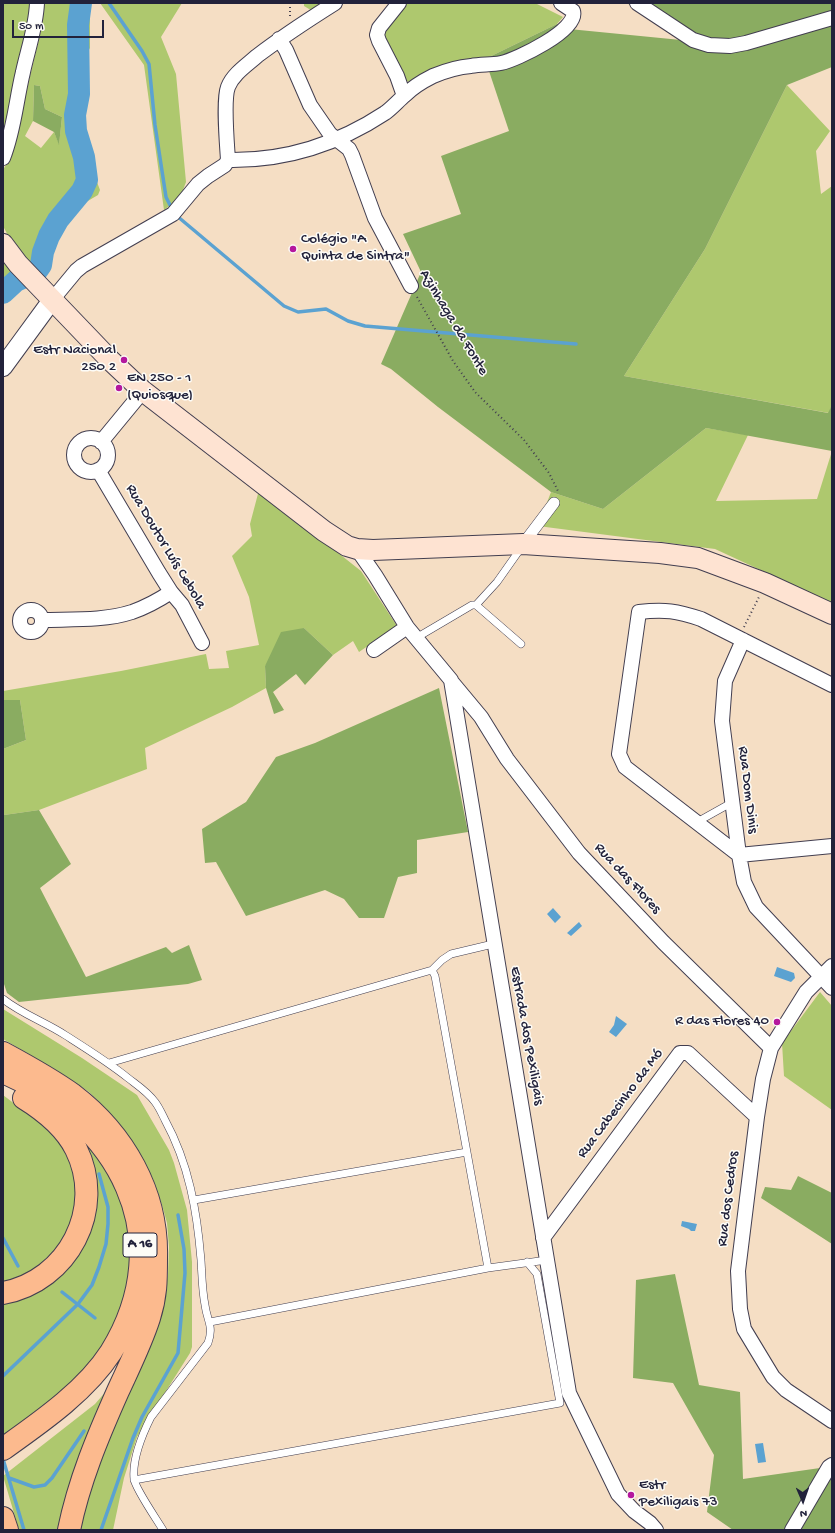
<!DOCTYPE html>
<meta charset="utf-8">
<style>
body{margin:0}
#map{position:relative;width:835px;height:1533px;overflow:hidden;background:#f5dec4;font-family:"Gochi Hand",sans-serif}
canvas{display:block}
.frame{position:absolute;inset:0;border:4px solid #22223b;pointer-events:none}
.north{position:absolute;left:783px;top:1481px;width:40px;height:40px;-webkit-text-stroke:3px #fdfcf7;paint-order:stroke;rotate:178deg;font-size:11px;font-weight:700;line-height:16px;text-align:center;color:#22223b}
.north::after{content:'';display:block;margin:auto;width:14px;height:18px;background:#22223b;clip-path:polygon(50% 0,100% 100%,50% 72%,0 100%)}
.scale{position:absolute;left:12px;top:20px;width:92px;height:18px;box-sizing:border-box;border:2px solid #22223b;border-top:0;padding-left:5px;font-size:12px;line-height:14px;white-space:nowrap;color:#22223b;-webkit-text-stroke:3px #fdfcf7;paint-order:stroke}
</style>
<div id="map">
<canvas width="835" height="1533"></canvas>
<div class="frame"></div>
<div class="north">N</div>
<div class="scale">50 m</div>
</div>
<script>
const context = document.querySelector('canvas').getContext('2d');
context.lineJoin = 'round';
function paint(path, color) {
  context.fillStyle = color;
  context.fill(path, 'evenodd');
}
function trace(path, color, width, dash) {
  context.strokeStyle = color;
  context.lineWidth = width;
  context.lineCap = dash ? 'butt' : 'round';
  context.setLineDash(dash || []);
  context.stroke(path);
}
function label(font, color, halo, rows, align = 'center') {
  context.font = font + ' "Gochi Hand",sans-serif';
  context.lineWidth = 3;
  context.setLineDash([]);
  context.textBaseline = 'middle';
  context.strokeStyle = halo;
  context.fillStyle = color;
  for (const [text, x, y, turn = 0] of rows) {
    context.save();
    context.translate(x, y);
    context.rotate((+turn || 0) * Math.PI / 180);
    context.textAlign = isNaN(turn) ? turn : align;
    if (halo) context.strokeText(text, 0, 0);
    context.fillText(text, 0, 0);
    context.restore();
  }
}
paint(new Path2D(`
 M 3,3 L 31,3 L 31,18 L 17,68 L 3,139 Z
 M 43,3 L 90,3 L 90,48 L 83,60 L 82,115 L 89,161 L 100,190 L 98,195 L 81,205 L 62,230 L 43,280 L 14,247 L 3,226 L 3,170 L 11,156 L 42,26 ZM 34,85 L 40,86 L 45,109 L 62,117 L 59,144 L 54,132 L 41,148 L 25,136 L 33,121 Z
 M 100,3 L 182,3 L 161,37 L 176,74 L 186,182 L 180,198 L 164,210 L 144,65 Z
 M 304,3 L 327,3 L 314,12 L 304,6 Z
 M 407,3 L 535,3 L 563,17 L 557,24 L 485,59 L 412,83 L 404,80 L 383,36 L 384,29 Z
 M 787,85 L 830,131 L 816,151 L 821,194 L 832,186 L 832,405 L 829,413 L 624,376 L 705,249 Z
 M 3,258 L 28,283 L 14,289 L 3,300 Z
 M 706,428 L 748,435 L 716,501 L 817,499 L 832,451 L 832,603 L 715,549 L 538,526 L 551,492 L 603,509 Z
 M 259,490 L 361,571 L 397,626 L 359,652 L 353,641 L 333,655 L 304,628 L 265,666 L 266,688 L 232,707 L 145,748 L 147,769 L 39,810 L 4,815 L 3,749 L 26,740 L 20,700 L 3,700 L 3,691 L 121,671 L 206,654 L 209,669 L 229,668 L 226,651 L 259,645 L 249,597 L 232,556 L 252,536 L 250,524 Z
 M 820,992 L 832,1006 L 832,1110 L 784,1076 L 782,1043 Z
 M 3,1009 L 82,1058 L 137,1095 L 169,1150 L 174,1163 L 187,1210 L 192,1262 L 192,1347 L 190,1353 L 137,1437 L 124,1478 L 113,1530 L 79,1530 L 100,1459 L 162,1308 L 168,1275 L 169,1247 L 167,1223 L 162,1205 L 153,1179 L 142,1158 L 126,1133 L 109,1112 L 89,1092 L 61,1073 L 3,1039 Z
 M 3,1095 L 54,1134 L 63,1147 L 71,1162 L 76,1184 L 75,1204 L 71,1228 L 62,1245 L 36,1270 L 3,1284 Z
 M 75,1132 L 100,1155 L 133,1226 L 134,1272 L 124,1306 L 105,1345 L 65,1391 L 3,1438 L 3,1300 L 79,1250 Z
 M 114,1382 L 63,1530 L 19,1530 L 3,1476 L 95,1404 Z`), '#aec86e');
paint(new Path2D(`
 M 627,3 L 832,3 L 832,67 L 787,85 L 705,249 L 624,376 L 828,413 L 832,405 L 832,451 L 706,428 L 603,509 L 551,492 L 438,407 L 391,369 L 381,364 L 421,272 L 403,234 L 461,214 L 441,156 L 509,131 L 485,59 L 557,24 L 569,29 L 681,40 Z
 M 34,85 L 40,86 L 45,109 L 62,117 L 59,145 L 54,132 L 33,121 Z
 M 304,628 L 333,655 L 305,685 L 296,674 L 273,692 L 284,710 L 274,714 L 266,688 L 265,666 L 281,632 Z
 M 439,688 L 468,832 L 417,840 L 417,873 L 398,877 L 384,918 L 359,918 L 344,899 L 325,890 L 246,916 L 216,862 L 205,863 L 202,829 L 246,802 L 276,757 L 315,743 Z
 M 3,700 L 20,700 L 26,740 L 3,749 Z
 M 39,810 L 71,864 L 40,888 L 86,977 L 166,947 L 172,953 L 189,945 L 202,980 L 188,984 L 19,1002 L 7,993 L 3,981 L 3,813 L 4,815 Z
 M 798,1176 L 832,1193 L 832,1244 L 761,1198 L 765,1187 L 791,1190 Z
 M 675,1274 L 699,1385 L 740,1392 L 743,1479 L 820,1468 L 784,1530 L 733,1530 L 707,1512 L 714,1455 L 673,1383 L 633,1378 L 636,1280 Z
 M 832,1474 L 832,1530 L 798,1530 Z`), '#8aac61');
paint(new Path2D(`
 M 553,908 L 561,917 L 555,923 L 547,914 Z
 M 579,922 L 582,926 L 571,936 L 567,933 Z
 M 777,967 L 794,973 L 795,978 L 791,982 L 774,976 Z
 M 616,1016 L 627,1024 L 616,1037 L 609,1032 L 614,1025 Z
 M 682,1221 L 697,1224 L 695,1231 L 691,1231 L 689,1229 L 681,1226 Z
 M 763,1443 L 766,1462 L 758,1463 L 755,1444 Z`), '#5ba2d1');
trace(new Path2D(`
 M 109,3 L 142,51 L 149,64 L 155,125 L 166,197 L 172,209
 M 177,216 L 284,306 L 298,312 L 326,309 L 348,321 L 365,326 L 576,344
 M 3,1238 L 18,1266
 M 62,1292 L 95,1318
 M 3,1376 L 78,1304 L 92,1285 L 99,1267 L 106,1244 L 108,1224 L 108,1207 L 99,1174
 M 3,1459 L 24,1530
 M 9,1478 L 34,1487 L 45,1485 L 52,1478 L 84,1431
 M 101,1530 L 133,1438 L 142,1417 L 178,1353 L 185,1273 L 184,1249 L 178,1215`), '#5ba2d1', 3.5);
trace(new Path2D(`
 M 3,293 L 16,281 L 36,272 L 41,265 L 43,252 L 49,236 L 58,220 L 82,191 L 87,180 L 84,157 L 76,131 L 75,115 L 79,94 L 78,25 L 81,3`), '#5ba2d1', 22);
const service = new Path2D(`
 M 476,605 L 521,644
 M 416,638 L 472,605 L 476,605 L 497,582 L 521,548
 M 697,822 L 731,803
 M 3,999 C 22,1014 45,1022 65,1035 C 87,1049 108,1062 128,1078 C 137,1085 148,1092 155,1102 C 159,1107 162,1114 165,1120 C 189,1164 197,1211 201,1260 C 202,1275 202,1290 205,1305 C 207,1321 214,1326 208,1343 L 151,1417 C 142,1435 132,1458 134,1479 C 135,1488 157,1520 163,1530
 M 109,1063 L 432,970
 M 194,1200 L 467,1152
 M 488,1268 L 435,976 L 432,970 L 442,960 L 451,954 L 493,944
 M 210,1322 L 488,1268 L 547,1260
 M 134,1480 L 560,1403 L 537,1274 L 527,1262`);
const pedestrian = new Path2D(`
 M 523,544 L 554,503`);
const minor = new Path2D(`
 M 399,3 L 379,28 L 377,35 L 379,41 L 397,76 L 404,96
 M 637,3 L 693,40 L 709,45 L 730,46 L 746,43 L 832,18
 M 279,39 L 286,50 L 310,105 L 330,134 L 349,149 L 352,155 L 375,218 L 411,286
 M 3,158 C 14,131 16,101 23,72 C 28,49 36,27 37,3
 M 228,160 C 284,161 338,144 385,113 C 392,108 398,101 405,95 C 413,87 423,81 433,76 C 445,71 458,67 471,66 C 481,64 491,65 501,63 C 516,60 579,30 573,11 L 561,3
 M 52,300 L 76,271 L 82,266 L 173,214 L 198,184 L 208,176 L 225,165 L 228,160 C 227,144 223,100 228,87 C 233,74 247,65 257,56 C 282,37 308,20 335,3
 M74 455a17 17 0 1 1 34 0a17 17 0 1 1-34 0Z
 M 101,442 L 143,391
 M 98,470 L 159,573 L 171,592 L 182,605 L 202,643
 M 357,549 L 375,575 L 407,627 L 451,680 L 569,1393 L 618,1494 L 634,1511 L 650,1523 L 656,1530
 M20 621a11 11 0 1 1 22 0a11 11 0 1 1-22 0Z
 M 42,620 C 72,619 104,621 132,612 C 146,607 159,600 171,592
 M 743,640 L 725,681 L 722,721 L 739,855 L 832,846
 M 374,650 L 407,627
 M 451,681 L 481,717 L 507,759 L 579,853 L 663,942 L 771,1048
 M 832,685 L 701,619 C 677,611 665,609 639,612 L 619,754 L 625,767 L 739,855 L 744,882 L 756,907 L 832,988
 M 832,966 L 806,992 L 771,1048 L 763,1079 L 757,1117 L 738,1271 L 740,1309 L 744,1329 L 773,1377 L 786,1390 L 832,1421
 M 543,1238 L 680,1053 L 688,1053 L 757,1117
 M 792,1530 L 829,1467 L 832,1465`);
const tertiary = new Path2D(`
 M 3,367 L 52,300`);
const secondary = new Path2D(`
 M 3,244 L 18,264 L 110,360 L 143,391 L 324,531 L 347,546 L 357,549 L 373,550 L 523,544 L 660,553 L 698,558 L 765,583 L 832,614`);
const motorway = new Path2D(`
 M 3,1053 C 27,1066 51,1079 73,1095 C 124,1134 158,1193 156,1258 C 156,1281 156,1296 149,1318 C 141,1343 129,1367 118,1391 C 98,1436 79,1481 69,1530
 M 3,1072 C 118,1121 182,1237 111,1352 C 86,1391 41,1422 3,1449
 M 3,1293 C 68,1281 106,1209 76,1149 C 65,1127 45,1111 24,1098
 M 3,1518 L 7,1530`);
trace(service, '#423e50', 8);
trace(pedestrian, '#423e50', 12);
trace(minor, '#423e50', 16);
trace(tertiary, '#423e50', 20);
trace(secondary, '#423e50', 22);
trace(motorway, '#423e50', 24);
trace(new Path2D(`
 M 290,3 L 290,18
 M 417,297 L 453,361 L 475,392 L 524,440 L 549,473 L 558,491 L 557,493
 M 744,627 L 759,597`), '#423e50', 2, [1, 3]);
trace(service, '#fff', 7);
trace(pedestrian, '#fff', 11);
trace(minor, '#fff', 14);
trace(tertiary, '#fff', 18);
trace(secondary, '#fee3d2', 20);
trace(motorway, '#fcba8e', 22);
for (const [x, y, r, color] of [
 [293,249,4,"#b5179e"],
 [124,360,4,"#b5179e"],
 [119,388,4,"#b5179e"],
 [777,1022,4,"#b5179e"],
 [631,1495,4,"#b5179e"]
]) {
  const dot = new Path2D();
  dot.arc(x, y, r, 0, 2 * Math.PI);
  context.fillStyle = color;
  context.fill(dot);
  trace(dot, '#fdfcf7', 1.5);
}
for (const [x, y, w] of [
 [140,1245,34]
]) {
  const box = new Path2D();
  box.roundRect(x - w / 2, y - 12, w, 24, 3);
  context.fillStyle = '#fdfcf7';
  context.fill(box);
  trace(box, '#22223b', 1);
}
label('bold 14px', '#22223b', null, [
 ["A 16",140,1245]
]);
label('15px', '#22223b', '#fdfcf7', [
 ["Colégio \"A",301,240],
 ["Quinta de Sintra\"",301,257],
 ["Estr Nacional",116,351,"right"],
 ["250 2",116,368,"right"],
 ["EN 250 - 1",127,379],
 ["(Quiosque)",127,396],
 ["R das Flores 40",769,1022,"right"],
 ["Estr",639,1486],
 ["Pexiligais 73",639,1503]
], 'left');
label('15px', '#22223b', '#fdfcf7', [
 ["Azinhaga da Fonte",453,323,59],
 ["Rua Doutor Luís Cebola",165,547,59],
 ["Rua Dom Dinis",747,790,83],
 ["Rua das Flores",627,879,47],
 ["Estrada dos Pexiligais",526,1036,80],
 ["Rua Cabecinho da Mó",621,1104,-53],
 ["Rua dos Cedros",729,1199,-83]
]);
</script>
